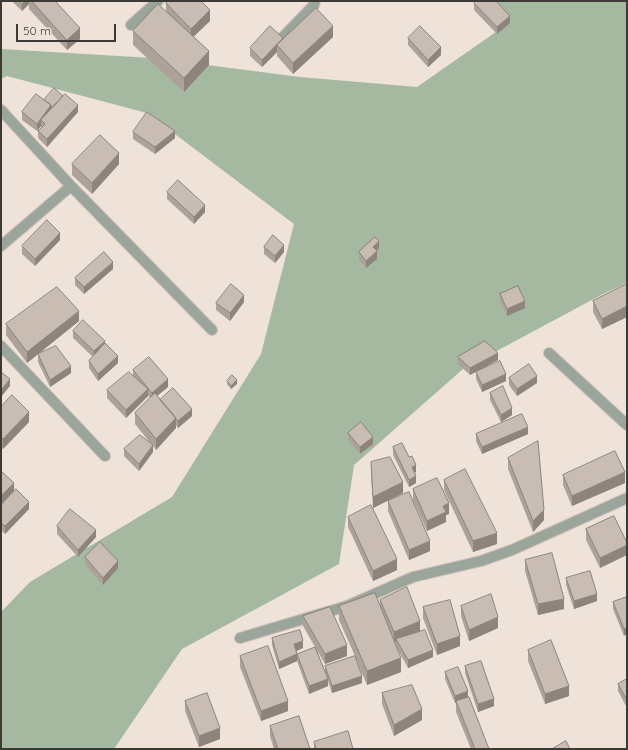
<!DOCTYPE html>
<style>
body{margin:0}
#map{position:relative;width:628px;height:750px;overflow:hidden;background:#eee2d9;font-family:Quicksand,sans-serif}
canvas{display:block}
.frame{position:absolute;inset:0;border:2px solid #3d3935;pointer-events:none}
.scale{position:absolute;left:16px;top:24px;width:100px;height:18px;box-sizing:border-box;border:2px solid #3d3935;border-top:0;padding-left:5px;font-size:12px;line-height:14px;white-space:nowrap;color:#3d3935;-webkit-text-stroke:3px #eee2d9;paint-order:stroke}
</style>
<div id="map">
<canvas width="628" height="750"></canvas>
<div class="frame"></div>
<div class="scale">50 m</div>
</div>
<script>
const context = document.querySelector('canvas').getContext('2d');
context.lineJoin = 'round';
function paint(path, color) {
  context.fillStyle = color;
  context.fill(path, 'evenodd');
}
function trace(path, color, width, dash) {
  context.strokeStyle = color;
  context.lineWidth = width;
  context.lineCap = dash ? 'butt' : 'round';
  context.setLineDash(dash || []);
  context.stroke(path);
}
paint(new Path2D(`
 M 496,1 L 627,1 L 627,283 L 603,294 L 463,369 L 354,465 L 339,564 L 182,649 L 114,749 L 1,749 L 1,612 L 30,582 L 172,497 L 261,354 L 294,224 L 147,113 L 7,76 L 1,79 L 1,49 L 152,58 L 300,77 L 417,87 L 506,25 Z`), '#a5b8a0');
const street = new Path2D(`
 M 131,25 L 158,1
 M 283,37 L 314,5 L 315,1
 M 1,110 L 71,186
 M 1,246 L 71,186 L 212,330
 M 1,346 L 105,456
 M 549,353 L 627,425
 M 240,638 L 347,606 L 413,577 L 481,561 L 512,550 L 627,498`);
trace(street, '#cbc0b8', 12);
trace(street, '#9ba59c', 10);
paint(new Path2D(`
 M 12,1 L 55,1 L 80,39 L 67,50 L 29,9 L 29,4 L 22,11 Z
 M 166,3 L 210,21 L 193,37 L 209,65 L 184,92 L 133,45 L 133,31 L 166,12 Z
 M 474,3 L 510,23 L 497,34 L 474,10 Z
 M 333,37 L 293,74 L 277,56 L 277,52 L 262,67 L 250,56 L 250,48 L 283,39 Z
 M 408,38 L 441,55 L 428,67 L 408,45 Z
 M 44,100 L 78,112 L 47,147 L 38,138 L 38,131 L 41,128 L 41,126 L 37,131 L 22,120 L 22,112 Z
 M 133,132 L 175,138 L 155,154 L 133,139 Z
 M 72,164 L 119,164 L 92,194 L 72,175 Z
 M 167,192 L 205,212 L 194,224 L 167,199 Z
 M 60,240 L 35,266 L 22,254 L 22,246 Z
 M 264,247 L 284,252 L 275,263 L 264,254 Z
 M 379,248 L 376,251 L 377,259 L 366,268 L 359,260 L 359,252 Z
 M 113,269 L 84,294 L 75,285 L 75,278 Z
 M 627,284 L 627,317 L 602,329 L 593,312 L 593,301 Z
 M 500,294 L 525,308 L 507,316 L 500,301 Z
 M 244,302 L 230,321 L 216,310 L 216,303 Z
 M 79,321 L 27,363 L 6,335 L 6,324 Z
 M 73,331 L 105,344 L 118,363 L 98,381 L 89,368 L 89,361 L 93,357 L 73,338 Z
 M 38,354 L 71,373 L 50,387 L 38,362 Z
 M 627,355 L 627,371 L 626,366 L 626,356 Z
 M 458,357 L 498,360 L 470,375 L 458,364 Z
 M 133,370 L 168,387 L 157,396 L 160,400 L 192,416 L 178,428 L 176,425 L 176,428 L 156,450 L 153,446 L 153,452 L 139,471 L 124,456 L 124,449 L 151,444 L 135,424 L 135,413 L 150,398 L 148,395 L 148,396 L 126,418 L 107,398 L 107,390 L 133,376 Z
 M 476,372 L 506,381 L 482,392 L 476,379 Z
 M 509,378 L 537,383 L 517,396 L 509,385 Z
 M 227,381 L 237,384 L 231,389 L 227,384 Z
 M 490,393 L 512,415 L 501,422 L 490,400 Z
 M 1,407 L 29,422 L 3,449 L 1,447 Z
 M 348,433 L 373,444 L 360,454 L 348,440 Z
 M 476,434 L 528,434 L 482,454 L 476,441 Z
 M 393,447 L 409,457 L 416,472 L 415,473 L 416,483 L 409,487 L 393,455 Z
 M 508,458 L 544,520 L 533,532 L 508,469 Z
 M 371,462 L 403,493 L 373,508 L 371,473 Z
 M 1,471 L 14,492 L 29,509 L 5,534 L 1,530 Z
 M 563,475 L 625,483 L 572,506 L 563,485 Z
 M 444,480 L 497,544 L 473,552 L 444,490 Z
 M 413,489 L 449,514 L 446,515 L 446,522 L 427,531 L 413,500 L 430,551 L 409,560 L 388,511 L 388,501 L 413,500 Z
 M 614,516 L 600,568 L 586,540 L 586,529 Z
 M 348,517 L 397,570 L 373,581 L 348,527 Z
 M 57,526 L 96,537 L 78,557 L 57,534 Z
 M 85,557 L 118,568 L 103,585 L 85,564 Z
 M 525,560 L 564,609 L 538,615 L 525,571 Z
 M 566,578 L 597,601 L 574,609 L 566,585 Z
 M 627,597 L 624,636 L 613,609 L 613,602 Z
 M 380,600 L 420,632 L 417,633 L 433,657 L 408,668 L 397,648 L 401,672 L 367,685 L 356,659 L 362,683 L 332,693 L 328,681 L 328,686 L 309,694 L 297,661 L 279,669 L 272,645 L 272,638 L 303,648 L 296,651 L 297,654 L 315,647 L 303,626 L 303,616 L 347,656 L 325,664 L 317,650 L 325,673 L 325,666 L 355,656 L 339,620 L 339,606 L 380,605 Z
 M 461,606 L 498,628 L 469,641 L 461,616 Z
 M 423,607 L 460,646 L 437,655 L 423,618 Z
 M 528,650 L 569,696 L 545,704 L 528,661 Z
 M 240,656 L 288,711 L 261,721 L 240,667 Z
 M 465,666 L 494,706 L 478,712 L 465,673 Z
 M 445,672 L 468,697 L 489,749 L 471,749 L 456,712 L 456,703 L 455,703 L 445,679 Z
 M 627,679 L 627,708 L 618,691 L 618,684 Z
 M 382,693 L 422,720 L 394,736 L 382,704 Z
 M 185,701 L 220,739 L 199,747 L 185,711 Z
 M 270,726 L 310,749 L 274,749 L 270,736 Z
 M 314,742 L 353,749 L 314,749 Z`), '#aca29a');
paint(new Path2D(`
 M 25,1 L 29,1 L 29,4 L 22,11 L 22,4 Z
 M 210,10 L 210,21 L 191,39 L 191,29 Z
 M 510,16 L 510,23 L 497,34 L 497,27 Z
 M 333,26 L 333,37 L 293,74 L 293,63 Z
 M 80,28 L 80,39 L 67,50 L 67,40 Z
 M 283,38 L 283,45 L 277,45 L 277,52 L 262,67 L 262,60 Z
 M 441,47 L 441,55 L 428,67 L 428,60 Z
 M 209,51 L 209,65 L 184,92 L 184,78 Z
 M 51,105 L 51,112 L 41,120 L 41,126 L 37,131 L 37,124 Z
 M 78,105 L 78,112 L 47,147 L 47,139 Z
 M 175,131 L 175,138 L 155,154 L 155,147 Z
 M 119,153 L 119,164 L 92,194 L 92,183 Z
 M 205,205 L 205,212 L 194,224 L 194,217 Z
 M 60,233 L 60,240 L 35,266 L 35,259 Z
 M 379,241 L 379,248 L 373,254 L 373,247 Z
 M 284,245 L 284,252 L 275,263 L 275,256 Z
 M 377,251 L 377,259 L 366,268 L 366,261 Z
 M 113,262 L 113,269 L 84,294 L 84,287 Z
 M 244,295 L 244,302 L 230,321 L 230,313 Z
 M 525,301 L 525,308 L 507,316 L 507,309 Z
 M 627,306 L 627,317 L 602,329 L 602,319 Z
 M 79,311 L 79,321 L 27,363 L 27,352 Z
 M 105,341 L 105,348 L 94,359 L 94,351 Z
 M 498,353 L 498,360 L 470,375 L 470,368 Z
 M 118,356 L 118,363 L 98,381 L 98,374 Z
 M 71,366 L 71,373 L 50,387 L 50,380 Z
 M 506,374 L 506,381 L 482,392 L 482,385 Z
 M 537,376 L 537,383 L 517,396 L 517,389 Z
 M 10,379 L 10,386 L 1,397 L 1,390 Z
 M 168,379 L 168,387 L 152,400 L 152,393 Z
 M 237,380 L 237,384 L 231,389 L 231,386 Z
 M 148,389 L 148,396 L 126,418 L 126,410 Z
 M 512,408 L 512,415 L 501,422 L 501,415 Z
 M 192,409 L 192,416 L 178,428 L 178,421 Z
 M 29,412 L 29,422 L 3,449 L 3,439 Z
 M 176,418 L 176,428 L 156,450 L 156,439 Z
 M 528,427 L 528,434 L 482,454 L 482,447 Z
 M 373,437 L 373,444 L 360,454 L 360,447 Z
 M 153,445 L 153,452 L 139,471 L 139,464 Z
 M 416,465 L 416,472 L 412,474 L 412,467 Z
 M 625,472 L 625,483 L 572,506 L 572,496 Z
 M 416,476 L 416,483 L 409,487 L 409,480 Z
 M 403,482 L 403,493 L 373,508 L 373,497 Z
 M 14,483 L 14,494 L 1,507 L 1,496 Z
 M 29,502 L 29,509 L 5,534 L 5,526 Z
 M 449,503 L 449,514 L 446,515 L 446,522 L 427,531 L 427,521 L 443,506 Z
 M 544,510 L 544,520 L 533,532 L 533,521 Z
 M 96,530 L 96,537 L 78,557 L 78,550 Z
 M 497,533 L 497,544 L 473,552 L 473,541 Z
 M 430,541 L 430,551 L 409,560 L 409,550 Z
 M 627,545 L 627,555 L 600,568 L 600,558 Z
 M 397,559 L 397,570 L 373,581 L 373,571 Z
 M 118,561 L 118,568 L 103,585 L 103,578 Z
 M 597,594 L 597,601 L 574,609 L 574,601 Z
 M 564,599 L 564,609 L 538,615 L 538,604 Z
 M 498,617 L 498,628 L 469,641 L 469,630 Z
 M 420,621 L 420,632 L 397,641 L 396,639 L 396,642 L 394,642 L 394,632 Z
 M 627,627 L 627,634 L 624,636 L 624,629 Z
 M 460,636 L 460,646 L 437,655 L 437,644 Z
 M 303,641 L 303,648 L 294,652 L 294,644 Z
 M 347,645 L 347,656 L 325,664 L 325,654 Z
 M 433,650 L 433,657 L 408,668 L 408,660 Z
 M 297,654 L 297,661 L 279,669 L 279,662 Z
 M 401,658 L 401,672 L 367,685 L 367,671 Z
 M 362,676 L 362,683 L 332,693 L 332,686 Z
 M 328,679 L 328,686 L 309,694 L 309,686 Z
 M 569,686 L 569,696 L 545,704 L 545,694 Z
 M 468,691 L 468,698 L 456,701 L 456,703 L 455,703 L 455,696 Z
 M 494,699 L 494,706 L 478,712 L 478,704 Z
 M 288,701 L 288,711 L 261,721 L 261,711 Z
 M 422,709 L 422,720 L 394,736 L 394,725 Z
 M 220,728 L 220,739 L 199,747 L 199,736 Z`), '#8c847d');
const building = new Path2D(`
 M 19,1 L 25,1 L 22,4 Z
 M 32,1 L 55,1 L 80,28 L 67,40 Z
 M 169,1 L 201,1 L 210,10 L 191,29 L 166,3 Z
 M 475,1 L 496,1 L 510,16 L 497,27 L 474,3 Z
 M 158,4 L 209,51 L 184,78 L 133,31 Z
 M 316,8 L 333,26 L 293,63 L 277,45 Z
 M 270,26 L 283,38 L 262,60 L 250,48 Z
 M 420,26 L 441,47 L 428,60 L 408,38 Z
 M 54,88 L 63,96 L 52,108 L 51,107 L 51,105 L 44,100 Z
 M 36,94 L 51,105 L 37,124 L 22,112 Z
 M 65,94 L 78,105 L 47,139 L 38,131 L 45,124 L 41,120 Z
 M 147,112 L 175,131 L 155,147 L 133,132 Z
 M 100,135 L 119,153 L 92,183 L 72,164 Z
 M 178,180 L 205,205 L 194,217 L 167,192 Z
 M 47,220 L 60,233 L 35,259 L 22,246 Z
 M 273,235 L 284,245 L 275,256 L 264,247 Z
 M 375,237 L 379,241 L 373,247 L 377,251 L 366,261 L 359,252 Z
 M 104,252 L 113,262 L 84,287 L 75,278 Z
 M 231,284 L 244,295 L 230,313 L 216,303 Z
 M 627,284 L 627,306 L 602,319 L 593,301 Z
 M 518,286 L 525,301 L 507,309 L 500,294 Z
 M 57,287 L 79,311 L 27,352 L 6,324 Z
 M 83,320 L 105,341 L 94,351 L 73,331 Z
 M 485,341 L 498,353 L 470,368 L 458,357 Z
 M 105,343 L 118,356 L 98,374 L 89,361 Z
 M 56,346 L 71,366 L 50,380 L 38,354 Z
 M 149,357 L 168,379 L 152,393 L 133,370 Z
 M 500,361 L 506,374 L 482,385 L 476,372 Z
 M 529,364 L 537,376 L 517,389 L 509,378 Z
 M 1,372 L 10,379 L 1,390 Z
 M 129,372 L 148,389 L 126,410 L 107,390 Z
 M 232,375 L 237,380 L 231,386 L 227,381 Z
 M 503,386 L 512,408 L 501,415 L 490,393 Z
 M 173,388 L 192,409 L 178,421 L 160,400 Z
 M 155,393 L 176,418 L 156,439 L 135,413 Z
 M 12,395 L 29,412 L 3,439 L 1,437 L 1,407 Z
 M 522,414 L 528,427 L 482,447 L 476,434 Z
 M 361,422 L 373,437 L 360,447 L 348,433 Z
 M 140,435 L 153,445 L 139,464 L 124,449 Z
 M 538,441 L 544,510 L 533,521 L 508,458 Z
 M 402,443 L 409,457 L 412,456 L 416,465 L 412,467 L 416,476 L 409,480 L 393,447 Z
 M 615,451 L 625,472 L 572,496 L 563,475 Z
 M 390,457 L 403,482 L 373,497 L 371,462 Z
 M 465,469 L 497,533 L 473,541 L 444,480 Z
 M 1,471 L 14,483 L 1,496 Z
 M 437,478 L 449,503 L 443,506 L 446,512 L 427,521 L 413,489 Z
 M 16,489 L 29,502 L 5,526 L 1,523 L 1,505 Z
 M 409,492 L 430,541 L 409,550 L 388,501 Z
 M 371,505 L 397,559 L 373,571 L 348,517 Z
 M 70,509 L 96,530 L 78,550 L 57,526 Z
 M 614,516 L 627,543 L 627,545 L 600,558 L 586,529 Z
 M 100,542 L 118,561 L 103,578 L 85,557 Z
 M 552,553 L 564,599 L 538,604 L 525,560 Z
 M 590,571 L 597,594 L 574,601 L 566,578 Z
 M 407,587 L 420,621 L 394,632 L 380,600 Z
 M 375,593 L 401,658 L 367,671 L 339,606 Z
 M 491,594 L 498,617 L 469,630 L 461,606 Z
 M 627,597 L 627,627 L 624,629 L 613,602 Z
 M 450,600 L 460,636 L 437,644 L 423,607 Z
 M 330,607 L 347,645 L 325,654 L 303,616 Z
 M 300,630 L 303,641 L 294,644 L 297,654 L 315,647 L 328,679 L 309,686 L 297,654 L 279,662 L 272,638 Z
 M 425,630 L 433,650 L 408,660 L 396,639 Z
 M 551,640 L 569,686 L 545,694 L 528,650 Z
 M 268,646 L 288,701 L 261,711 L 240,656 Z
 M 355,656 L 362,676 L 332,686 L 325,666 Z
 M 481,661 L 494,699 L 478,704 L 465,666 Z
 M 458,667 L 468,691 L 455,696 L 445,672 Z
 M 627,679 L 627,700 L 618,684 Z
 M 412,685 L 422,709 L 394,725 L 382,693 Z
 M 207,693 L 220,728 L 199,736 L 185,701 Z
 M 469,697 L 489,749 L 475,749 L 456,701 Z
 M 299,716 L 310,749 L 278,749 L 270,726 Z
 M 348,731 L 353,749 L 316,749 L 314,742 Z
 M 566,741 L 570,749 L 552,749 Z`);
paint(building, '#c8bcb3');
trace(building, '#8c847d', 1);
</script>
